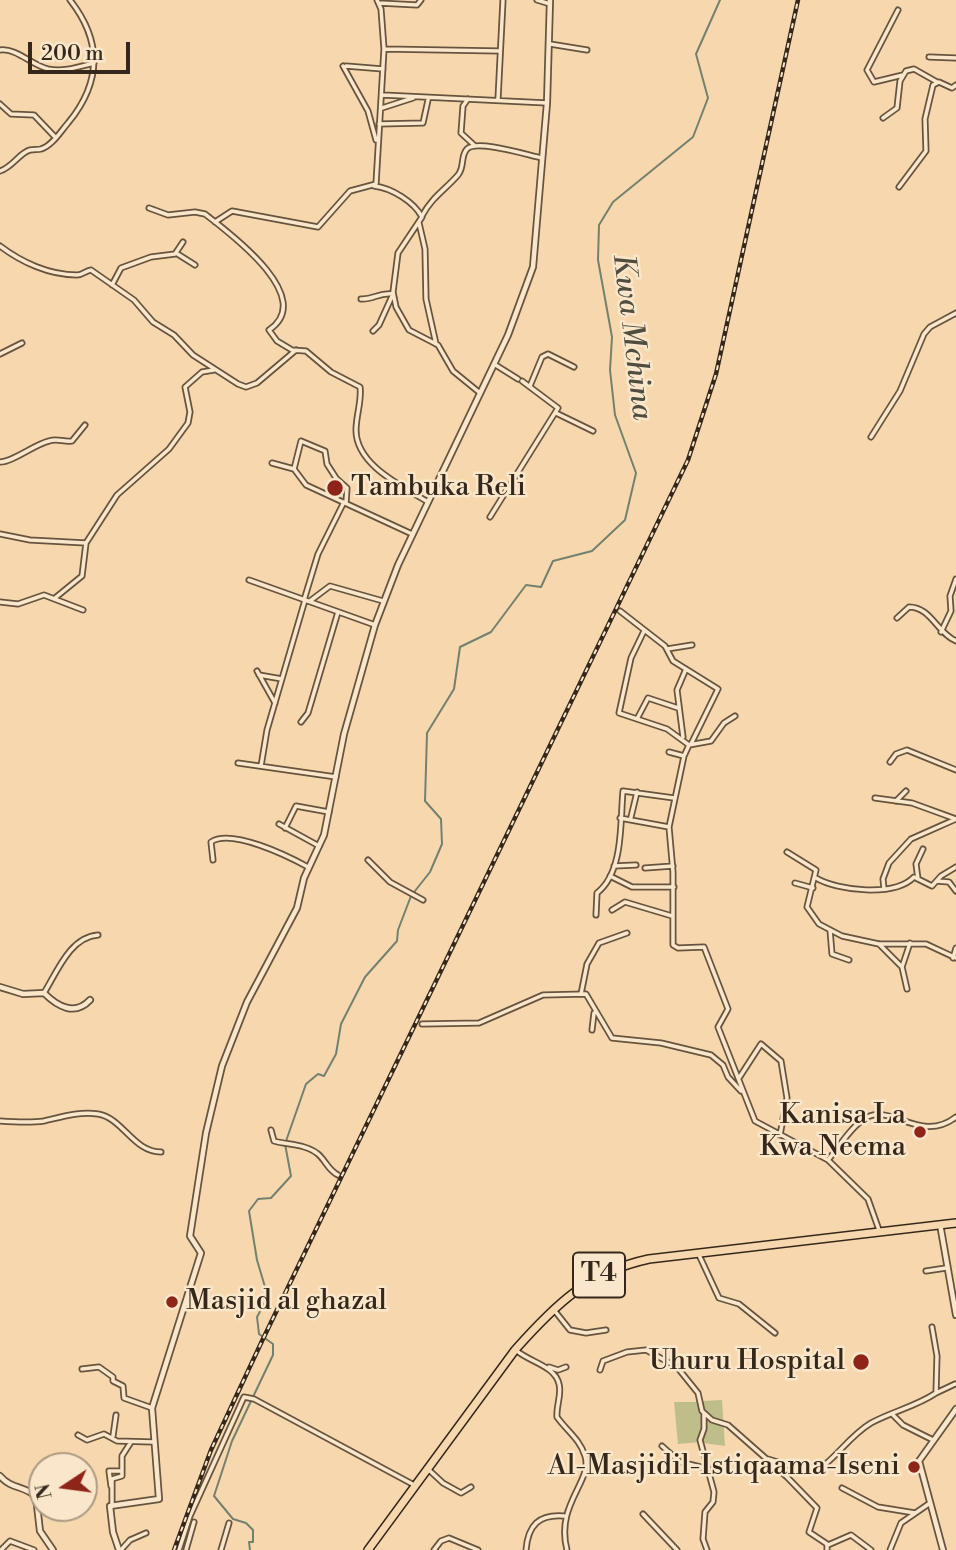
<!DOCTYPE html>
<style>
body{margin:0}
#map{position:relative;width:956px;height:1550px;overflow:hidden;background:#f7d8ae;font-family:"Libre Bodoni",serif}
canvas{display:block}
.north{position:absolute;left:28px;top:1452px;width:70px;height:70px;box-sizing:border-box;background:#fae6ca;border:2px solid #ab9a84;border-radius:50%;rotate:257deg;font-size:19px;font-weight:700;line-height:28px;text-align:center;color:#35281a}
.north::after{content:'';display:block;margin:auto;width:24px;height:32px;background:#8f2418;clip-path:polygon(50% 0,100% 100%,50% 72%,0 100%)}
.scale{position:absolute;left:28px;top:42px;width:102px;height:32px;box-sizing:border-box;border:4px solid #35281a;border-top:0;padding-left:9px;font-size:21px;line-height:24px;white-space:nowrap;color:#35281a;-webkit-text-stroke:5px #fae6ca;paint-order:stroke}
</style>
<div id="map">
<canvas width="956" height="1550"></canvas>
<div class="north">N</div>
<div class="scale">200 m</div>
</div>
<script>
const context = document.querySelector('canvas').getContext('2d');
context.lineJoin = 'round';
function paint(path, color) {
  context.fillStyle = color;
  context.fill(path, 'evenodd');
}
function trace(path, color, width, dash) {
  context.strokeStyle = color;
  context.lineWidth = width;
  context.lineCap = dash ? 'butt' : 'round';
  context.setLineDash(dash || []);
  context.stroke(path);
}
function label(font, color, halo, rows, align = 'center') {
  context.font = font + ' "Libre Bodoni",serif';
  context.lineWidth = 5;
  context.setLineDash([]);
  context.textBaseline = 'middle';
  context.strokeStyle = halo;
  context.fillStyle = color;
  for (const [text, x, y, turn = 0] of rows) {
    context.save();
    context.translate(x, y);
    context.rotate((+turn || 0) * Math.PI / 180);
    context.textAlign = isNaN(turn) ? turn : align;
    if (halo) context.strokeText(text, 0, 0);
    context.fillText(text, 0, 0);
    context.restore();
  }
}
paint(new Path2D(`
 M 722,1400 L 725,1446 L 703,1443 L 702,1401 Z
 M 674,1402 L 701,1402 L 701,1442 L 678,1444 Z`), '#bebe8a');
trace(new Path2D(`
 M 250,1550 L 249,1542 L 253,1542 L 253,1530 L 246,1523 L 233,1519 L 214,1496 L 232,1441 L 273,1355 L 273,1344 L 259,1334 L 257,1317 L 268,1297 L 257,1260 L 249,1211 L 258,1199 L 271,1198 L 291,1176 L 285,1144 L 306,1084 L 318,1074 L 324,1076 L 336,1054 L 341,1024 L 365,977 L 397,941 L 398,930 L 411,896 L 430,872 L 442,844 L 441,819 L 425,801 L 427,733 L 454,689 L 460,647 L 491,632 L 526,585 L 541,587 L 553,561 L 592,551 L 625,520 L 636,473 L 615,415 L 610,370 L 612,337 L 598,260 L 599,225 L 613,202 L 693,137 L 708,98 L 696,54 L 720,0`), '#74806e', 2);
const minor = new Path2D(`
 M 537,0 L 550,4
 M 379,3 L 417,5 L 421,0
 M 898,10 L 867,70 L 874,82 L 903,75
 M 550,44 L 587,50
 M 384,49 L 500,51
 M 0,50 C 17,48 31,65 48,69 C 64,72 78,67 94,63
 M 929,57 L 956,58
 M 343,66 L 368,111 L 376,140
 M 346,66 L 383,69
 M 383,95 L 547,103
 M 468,99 L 463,106 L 461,133 L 474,145
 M 498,99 L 503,0
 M 0,104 L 11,114 L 34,115 L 55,137
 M 382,108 L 413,98
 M 883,118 L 897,108 L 900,81 L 906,71 L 914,69 L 937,82
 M 379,124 L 423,123 L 428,100
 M 0,171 C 13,167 19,153 30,150 C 34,149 38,150 41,149 C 52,146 61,131 68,123 C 101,83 103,42 70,0
 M 374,186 C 392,188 414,202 422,217 L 398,253 L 393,292 L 396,307 L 409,330 L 438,345 L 453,371 L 480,393
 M 899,187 L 926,151 L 925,119 L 933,85 L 939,82 L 952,88 L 956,85
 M 149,208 L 168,215 L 195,212 L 205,214 C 231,234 317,298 269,330 L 277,341 L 292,350 L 306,351 L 331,372 L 360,387 C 362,400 356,416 356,430 C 356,465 402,486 428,502
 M 422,216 C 431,198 446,189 458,175 C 465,167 460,156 467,149 C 477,139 527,155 542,158
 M 215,222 L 232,211 L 318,227 L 350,191 L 376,184 L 384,49 L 381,9 L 377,0
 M 419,223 L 425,249 L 426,299 L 436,344
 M 0,246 C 21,262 49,275 77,275 C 83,275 85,271 91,270 L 134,300 L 153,322 L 174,335 L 193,355 L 238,384 L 246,387 L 257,383 L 296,350
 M 176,253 L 195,265
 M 112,285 L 121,268 L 151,257 L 175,254 L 183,242
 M 361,299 C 373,300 379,292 393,294
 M 373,331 L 379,325 L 393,294
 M 0,354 L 22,343
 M 494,364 L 518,379
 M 530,386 L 542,357 L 548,354 L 574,367
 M 556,413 L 593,431
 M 871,437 L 900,391 L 924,334 L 930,327 L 956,313
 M 0,462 C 13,462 33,445 49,441 C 57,438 63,442 72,441 L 85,425
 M 272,463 L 294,469 L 306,485 L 412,534
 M 294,469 L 301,441 L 325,451 L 327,464 L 336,478 L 347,488 L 346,503
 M 490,517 L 558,408 L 522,381
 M 0,534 L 30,540 L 86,543
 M 249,580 L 375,625
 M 55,598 L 82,576 L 86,543 L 117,495 L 169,449 L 188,423 L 190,412 L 185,387 L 202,372 L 214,370
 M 304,600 L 318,554 L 344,502
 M 310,601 L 330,586 L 383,601
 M 0,602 L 18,604 L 44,595 L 83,610
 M 620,611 L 665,646 L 673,661 L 718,689 L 691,744
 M 897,618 L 909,607 C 931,607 937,633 956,641
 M 644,631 L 631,658 L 619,713 L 667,729 L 689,745
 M 941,632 L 951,611 L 950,596 L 956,579
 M 667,649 L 692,645
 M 257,671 L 275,703
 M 259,675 L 282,679
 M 735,716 L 724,723 L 711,741 L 689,745 L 684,756 L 669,827 L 673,872 L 673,945 L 678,948 L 704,947 L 728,1009 L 718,1027 L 755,1121 L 828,1160 L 868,1199 L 879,1230
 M 637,719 L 648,698 L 678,708
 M 301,722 L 308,713 L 338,612
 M 683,737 L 677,690 L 686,669
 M 669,752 L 684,756
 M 890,762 L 896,754 L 907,750 L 956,770
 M 238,763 L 336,777
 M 261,766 L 267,730 L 305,600
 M 875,798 L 912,803 L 956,819
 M 896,801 L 906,791
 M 631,817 L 637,792
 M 620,818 L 669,827
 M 279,824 L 319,846
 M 285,828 L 296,806 L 329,812
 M 787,852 L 816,870 L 807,907 L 819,924 L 842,936 L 879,944 L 926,944 L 956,958
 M 213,860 L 211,842 C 231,828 288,856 308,867
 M 368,860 L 390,882 L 423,900
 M 614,866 L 636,865
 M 645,868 L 673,866
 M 610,876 L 632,887 L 674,887
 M 816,878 C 838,891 895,897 914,877 L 932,886 L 941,876 L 956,867
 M 918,879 L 916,864 L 923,849
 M 937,881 L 949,882 L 956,891
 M 795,883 L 813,888
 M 884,889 L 883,879 L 889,863 L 911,839 L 956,819
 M 612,910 L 625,902 L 672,916
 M 596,915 L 597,893 C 624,872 620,822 623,791 L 674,798
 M 830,930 L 832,954 L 849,960
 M 879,944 L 901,966
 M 953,958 L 956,948
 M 907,989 L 902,967 L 910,943
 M 44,993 C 57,972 70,937 98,935
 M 581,994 L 587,964 L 599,943 L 627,933
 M 422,1024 L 479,1023 L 543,995 L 586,994 L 612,1038 L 661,1043 L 711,1055 L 723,1065 L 728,1077 L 741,1091
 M 592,1030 L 594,1013
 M 739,1078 L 761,1044 L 781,1061 L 787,1098 L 780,1135
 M 0,1121 C 14,1122 30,1123 44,1121 C 61,1117 80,1111 98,1114 C 123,1118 133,1152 161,1152
 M 271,1130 L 274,1141 C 288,1145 306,1144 318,1154 C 326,1161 328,1170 338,1175
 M 828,1160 C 839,1147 850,1128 864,1119 C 890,1101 920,1145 956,1117
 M 699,1255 L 719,1298 L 739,1304 L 775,1333
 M 926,1271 L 946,1268
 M 554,1310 L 570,1330 L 586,1333 L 606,1330
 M 517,1351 C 530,1362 555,1366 559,1384 C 562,1394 556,1406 557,1417 C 566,1430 580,1439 585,1456 C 593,1481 555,1504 567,1550
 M 549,1367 L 558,1370 L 566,1367
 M 82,1369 L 99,1367 L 113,1377 L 113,1381 L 123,1386 L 124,1398 L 152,1408
 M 600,1370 L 603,1361 L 627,1352 L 646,1350 L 677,1367 L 698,1393 L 702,1411 L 712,1420 L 728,1425 L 787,1477 L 817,1508 L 809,1532 L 827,1544 L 827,1550
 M 936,1393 L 955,1384
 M 704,1413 L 704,1429 L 700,1440 L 714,1492 L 713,1502 L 705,1512 L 703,1539 L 707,1550
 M 892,1414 L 903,1425 L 933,1440
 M 78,1435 L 87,1440 L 104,1434 L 117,1441 L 153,1442
 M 113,1436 L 116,1415
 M 662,1446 L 680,1462 L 709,1469
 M 768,1459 L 797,1468 L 822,1467 C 839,1454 851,1435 871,1423 C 893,1411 915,1407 936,1393 L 937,1356 L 932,1327
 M 429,1470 L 443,1483 L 461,1493 L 471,1487
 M 111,1486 L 109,1471 L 122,1471
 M 842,1488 L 878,1507 L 915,1513
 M 112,1505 L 112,1479 L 122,1476 L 122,1456 L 131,1442
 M 643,1514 L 677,1550
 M 828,1545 L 851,1535 L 871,1550
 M 1,1550 L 10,1541 L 34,1550
 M 121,1550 L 130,1540 L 146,1533
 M 179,1550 L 190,1516 L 244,1397 L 254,1399 L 416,1486
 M 186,1550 L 194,1522
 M 221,1550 L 229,1523
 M 434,1550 L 441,1541 L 449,1538 L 478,1550
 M 526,1550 C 528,1525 539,1514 564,1516
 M 890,1550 L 901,1523 L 930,1503`);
const tertiary = new Path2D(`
 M 0,987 L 23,994 L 44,993 C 58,1007 75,1016 90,1000
 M 940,1224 L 956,1315
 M 0,1476 C 12,1490 25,1485 36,1497 L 40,1531 L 53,1550
 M 119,1550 L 113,1532 L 110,1506 L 159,1499 L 152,1408 L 201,1253 L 190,1236 L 206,1133 L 222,1066 L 247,1002 L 297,908 L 304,878 L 324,835 L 344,734 L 375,625 L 398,565 L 508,335 L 533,267 L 547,103 L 550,0
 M 943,1550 L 919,1461 L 956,1409`);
const trunk = new Path2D(`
 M 368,1550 L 515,1350 C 555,1305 588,1272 649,1259 L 956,1223`);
trace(minor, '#66543f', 7);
trace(tertiary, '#66543f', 8);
trace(trunk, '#35281a', 10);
trace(minor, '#fae6ca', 3.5);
trace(tertiary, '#fae6ca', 4.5);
trace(trunk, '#f7d8ae', 7);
const rail = new Path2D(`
 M 174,1550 L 211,1450 L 262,1341 L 688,460 L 716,374 L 798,0`);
trace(rail, '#35281a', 4.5);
trace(rail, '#fae6ca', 2, [5]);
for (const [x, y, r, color] of [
 [335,488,9,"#8f2418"],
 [920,1132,7,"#8f2418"],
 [172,1302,7,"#8f2418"],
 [861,1362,9,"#8f2418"],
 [914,1467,7,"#8f2418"]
]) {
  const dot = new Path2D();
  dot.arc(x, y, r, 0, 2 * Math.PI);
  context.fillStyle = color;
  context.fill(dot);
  trace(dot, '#fae6ca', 2.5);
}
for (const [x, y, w] of [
 [599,1275,52]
]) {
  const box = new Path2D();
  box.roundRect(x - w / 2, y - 22.5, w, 45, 5);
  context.fillStyle = '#fae6ca';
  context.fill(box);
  trace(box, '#35281a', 2);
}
label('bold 26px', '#35281a', null, [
 ["T4",599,1275]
]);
label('28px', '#35281a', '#fae6ca', [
 ["Tambuka Reli",351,488,"left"],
 ["Kanisa La",906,1116],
 ["Kwa Neema",906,1148],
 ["Masjid al ghazal",186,1302,"left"],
 ["Uhuru Hospital",845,1362],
 ["Al-Masjidil-Istiqaama-Iseni",900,1467]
], 'right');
label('italic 30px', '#4f4d3d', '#fae6ca', [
 ["Kwa Mchina",631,337,83]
]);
</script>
